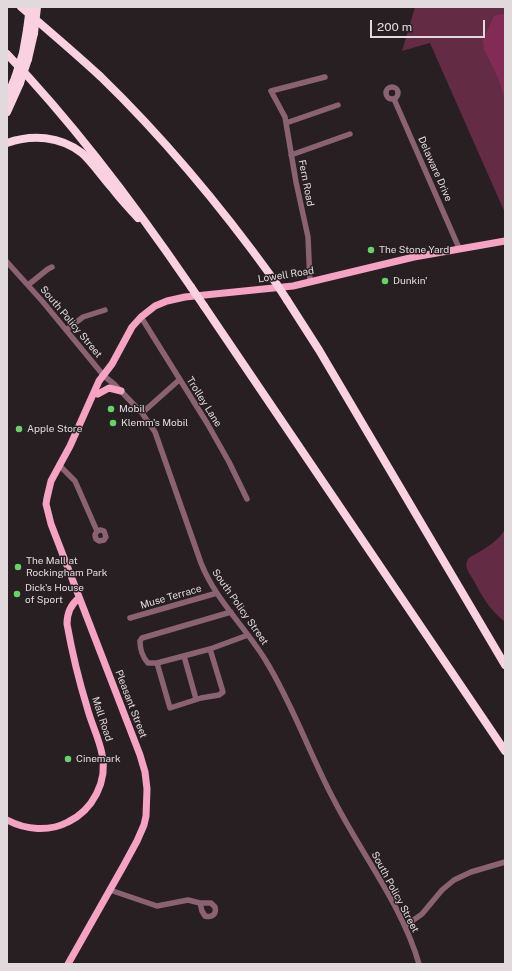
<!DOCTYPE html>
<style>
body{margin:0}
#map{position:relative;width:512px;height:971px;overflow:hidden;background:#271f22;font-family:"Public Sans",sans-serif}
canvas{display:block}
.frame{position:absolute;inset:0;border:8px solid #e0dadc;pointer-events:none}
.scale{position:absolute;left:370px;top:20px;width:115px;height:18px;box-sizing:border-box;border:2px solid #e0dadc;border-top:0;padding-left:5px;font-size:12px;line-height:14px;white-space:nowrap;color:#e0dadc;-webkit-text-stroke:3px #271f22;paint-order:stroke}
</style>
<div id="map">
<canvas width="512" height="971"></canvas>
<div class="frame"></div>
<div class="scale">200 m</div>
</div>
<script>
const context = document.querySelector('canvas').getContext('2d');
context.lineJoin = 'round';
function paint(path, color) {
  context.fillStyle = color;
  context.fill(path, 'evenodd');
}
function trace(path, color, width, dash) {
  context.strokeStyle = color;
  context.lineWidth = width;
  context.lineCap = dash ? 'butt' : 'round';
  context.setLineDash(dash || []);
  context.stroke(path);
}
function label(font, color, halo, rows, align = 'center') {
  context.font = font + ' "Public Sans",sans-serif';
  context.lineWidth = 3;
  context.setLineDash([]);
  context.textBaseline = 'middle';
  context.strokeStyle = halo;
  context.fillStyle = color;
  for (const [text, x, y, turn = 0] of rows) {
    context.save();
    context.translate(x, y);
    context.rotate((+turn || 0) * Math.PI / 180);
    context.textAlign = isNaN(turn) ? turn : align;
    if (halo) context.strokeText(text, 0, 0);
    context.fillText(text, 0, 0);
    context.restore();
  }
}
paint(new Path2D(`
 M 415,7 L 505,7 L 505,213 L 430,43 L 402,51 Z
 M 505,529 L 505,622 C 491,611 482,597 474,581 C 471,575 462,566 469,558 C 471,556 476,554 479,552 C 489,546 500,539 505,529 Z`), '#632b44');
paint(new Path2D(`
 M 501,14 L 505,14 L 505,100 L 499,80 L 484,49 L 483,40 L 494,16 Z`), '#822c55');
trace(new Path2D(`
 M386 93a6 6 0 1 1 12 0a6 6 0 1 1-12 0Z
 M 394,99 L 459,248
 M 286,123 L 338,105
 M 291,155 L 350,134
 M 7,262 L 43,302 L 104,376 L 114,384 L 142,413 L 155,432 L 201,563 C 215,599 246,628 266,661 C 293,705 310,755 334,800 C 362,855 402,905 419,964
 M 310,282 L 308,237 L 296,182 L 286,123 L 285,117 L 271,91 L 325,77
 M 28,285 L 48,269 L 52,267
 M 141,317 L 207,423 L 229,462 L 247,499
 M 66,330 L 83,317 L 105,310
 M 142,413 L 179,380
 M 59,465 L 75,481 L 97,531 L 95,535 L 96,539 L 99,541 L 104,540 L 106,537 L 104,531 L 101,530 L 97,531
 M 130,618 L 217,593
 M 210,649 L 223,692 L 219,695 L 201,698 L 170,708 L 157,663 L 210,649 L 248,635
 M 184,656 L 196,699
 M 157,663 L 148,663 C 143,658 140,649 140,641 L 142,638 L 231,612
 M 110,890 L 157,906 L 188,900 L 200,903 L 211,903 L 215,907 C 217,914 212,918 205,916 L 202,911 L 200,903
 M 405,926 L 422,914 L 442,890 L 454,880 L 471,872 L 505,862`), '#8a6272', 5.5);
trace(new Path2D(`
 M 98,394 L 109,388 L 121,391
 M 7,820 C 26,830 49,832 68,822 C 93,810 108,781 102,754 C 99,738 91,723 87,707 C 79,681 72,652 67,624 C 67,614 70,605 79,598
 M 68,964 L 124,865 L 137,841 L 144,825 L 146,816 L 147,789 L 145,772 L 140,755 L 51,524 L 46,504 L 47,498 L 51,481 L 70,446 L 99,381 L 112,364 L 132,327 L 141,317 L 155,306 L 167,301 L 185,297 L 293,286 L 414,257 L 505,241`), '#f5a2c3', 7);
trace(new Path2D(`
 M 21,7 C 48,30 75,53 101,77 C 165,139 222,208 274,280
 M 23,53 L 27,30
 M 7,54 C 76,126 135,205 191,287
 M 28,59 L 34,33
 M 7,97 L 15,78
 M 7,112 L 20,83
 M 7,143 C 32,134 60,136 82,153 C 93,163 102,177 112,188 C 120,199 129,208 138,218
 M 287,300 L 319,350 L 505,665
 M 204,306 L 505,751`), '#fad1e0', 8);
trace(new Path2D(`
 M 27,30 L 30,7
 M 34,33 L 37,7
 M 15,78 L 23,53
 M 20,83 L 28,59
 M 274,280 L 287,300
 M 191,287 L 204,306`), '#fad1e0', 8);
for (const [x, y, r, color] of [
 [371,250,4,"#65d467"],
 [385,281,4,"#65d467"],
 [111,409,4,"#65d467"],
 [113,423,4,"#65d467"],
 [19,429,4,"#65d467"],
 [18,567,4,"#65d467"],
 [17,594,4,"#65d467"],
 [68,759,4,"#65d467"]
]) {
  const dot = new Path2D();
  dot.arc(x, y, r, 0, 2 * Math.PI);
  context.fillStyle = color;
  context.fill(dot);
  trace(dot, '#271f22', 1.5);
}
label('10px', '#e0dadc', '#271f22', [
 ["Delaware Drive",435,169,66],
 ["Fern Road",306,183,79],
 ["Lowell Road",286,275,-9],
 ["South Policy Street",71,322,50],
 ["Trolley Lane",204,402,58],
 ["Muse Terrace",171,597,-16],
 ["South Policy Street",240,607,55],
 ["Pleasant Street",131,704,69],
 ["Mall Road",102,719,72],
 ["South Policy Street",395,892,62]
]);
label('10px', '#e0dadc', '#271f22', [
 ["The Stone Yard",379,250],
 ["Dunkin'",393,281],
 ["Mobil",119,409],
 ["Klemm's Mobil",121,423],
 ["Apple Store",27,429],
 ["The Mall at",26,561],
 ["Rockingham Park",26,573],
 ["Dick's House",25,588],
 ["of Sport",25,600],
 ["Cinemark",76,759]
], 'left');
</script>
